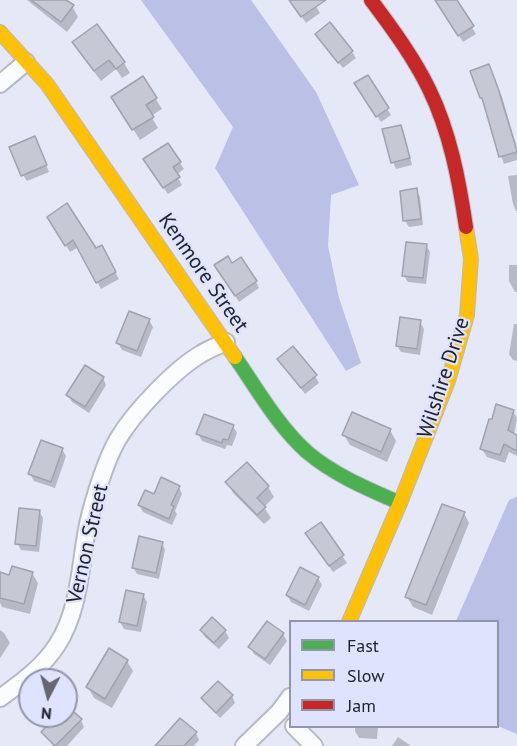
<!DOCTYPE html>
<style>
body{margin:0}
#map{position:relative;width:517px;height:746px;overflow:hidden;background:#e5e8f7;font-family:"PT Sans",sans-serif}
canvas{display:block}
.legend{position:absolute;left:289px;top:620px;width:210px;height:108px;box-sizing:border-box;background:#dee3fe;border:2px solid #9296aa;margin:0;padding:8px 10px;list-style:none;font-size:18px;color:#21222c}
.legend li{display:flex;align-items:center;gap:12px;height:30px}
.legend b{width:30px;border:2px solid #9296aa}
.north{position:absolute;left:18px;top:668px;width:60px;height:60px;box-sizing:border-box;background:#dee3fe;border:2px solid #9296aa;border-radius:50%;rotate:186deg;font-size:16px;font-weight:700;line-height:24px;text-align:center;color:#21222c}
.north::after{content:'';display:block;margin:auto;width:21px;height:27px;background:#666773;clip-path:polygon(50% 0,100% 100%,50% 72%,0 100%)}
</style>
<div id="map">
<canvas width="517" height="746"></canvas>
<ul class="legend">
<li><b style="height:8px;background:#4caf50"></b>Fast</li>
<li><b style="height:8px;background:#ffc107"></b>Slow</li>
<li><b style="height:8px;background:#c62828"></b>Jam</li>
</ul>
<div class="north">N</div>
</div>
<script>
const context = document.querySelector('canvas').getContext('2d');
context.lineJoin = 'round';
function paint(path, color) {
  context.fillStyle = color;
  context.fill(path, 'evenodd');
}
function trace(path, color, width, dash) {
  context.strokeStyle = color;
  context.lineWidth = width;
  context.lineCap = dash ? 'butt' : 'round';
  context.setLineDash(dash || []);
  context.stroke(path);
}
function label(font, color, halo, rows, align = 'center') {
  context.font = font + ' "PT Sans",sans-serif';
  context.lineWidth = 4.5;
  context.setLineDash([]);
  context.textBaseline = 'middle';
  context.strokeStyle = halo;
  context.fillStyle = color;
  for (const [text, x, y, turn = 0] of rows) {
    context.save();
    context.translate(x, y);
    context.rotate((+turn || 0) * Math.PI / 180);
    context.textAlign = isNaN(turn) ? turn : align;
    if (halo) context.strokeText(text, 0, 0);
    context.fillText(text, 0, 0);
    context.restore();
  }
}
paint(new Path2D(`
 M 141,0 L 251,0 L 316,92 L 359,185 L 331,195 L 328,246 L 339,298 L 361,363 L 346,371 L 215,168 L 233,127 Z
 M 517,497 L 517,734 L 498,726 L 498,622 L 456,621 L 509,500 Z`), '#bac0e6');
paint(new Path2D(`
 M 27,0 L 65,0 L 72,6 L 78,17 L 67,32 Z
 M 290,0 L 312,0 L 320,13 L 306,23 Z
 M 436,0 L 455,0 L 476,34 L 463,42 Z
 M 321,41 L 352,52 L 356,58 L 343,68 Z
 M 80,53 L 124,63 L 130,73 L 122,78 L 116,69 L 101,81 Z
 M 492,73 L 502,97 L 517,148 L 517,160 L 504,164 L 481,98 Z
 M 367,77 L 391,115 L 381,122 L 356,83 Z
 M 143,79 L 162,109 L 151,116 L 158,128 L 140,140 L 119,107 Z
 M 400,126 L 404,133 L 412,165 L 396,169 L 393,162 Z
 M 38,145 L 49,172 L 27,181 L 23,175 Z
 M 180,163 L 184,169 L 176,175 L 182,185 L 168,194 L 149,167 Z
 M 517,175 L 517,211 L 516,211 L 513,204 L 508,176 Z
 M 416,190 L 420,197 L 423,225 L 409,227 L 405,221 Z
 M 49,217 L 96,250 L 101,247 L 119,279 L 101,289 L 79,247 L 70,252 Z
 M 426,245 L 430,252 L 426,284 L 408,282 L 404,276 Z
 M 232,265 L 256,282 L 259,288 L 239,302 L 220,272 Z
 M 509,265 L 517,265 L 517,292 L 515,292 L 509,281 Z
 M 149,320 L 153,327 L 141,357 L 122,350 L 118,343 Z
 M 420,322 L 424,329 L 420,355 L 401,352 L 397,346 Z
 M 514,324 L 517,324 L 517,361 L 513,360 L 509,354 Z
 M 279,360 L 315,376 L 319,383 L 305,394 Z
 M 103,378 L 106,385 L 89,413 L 72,402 L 68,395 Z
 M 513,411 L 517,418 L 514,435 L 517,437 L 517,456 L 509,452 L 505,463 L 487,457 L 481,448 Z
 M 353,414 L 390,430 L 396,441 L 387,462 L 350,445 L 344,435 Z
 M 233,426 L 237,433 L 232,446 L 227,445 L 225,449 L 202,441 L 198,434 Z
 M 62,449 L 66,456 L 55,488 L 34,481 L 30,474 Z
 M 227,482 L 268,487 L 274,497 L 264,507 L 271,518 L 264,524 L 233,493 Z
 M 179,487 L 182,494 L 175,511 L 177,514 L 172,525 L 143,512 L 139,505 L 154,496 Z
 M 39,511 L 43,518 L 39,552 L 21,550 L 17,543 Z
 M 464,513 L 469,523 L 432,615 L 413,607 L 407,597 Z
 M 320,524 L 347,563 L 333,572 L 311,540 Z
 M 162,543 L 165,550 L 159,579 L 137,574 L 133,567 Z
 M 32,573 L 38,583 L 30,614 L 2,607 L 0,603 L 0,580 Z
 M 318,578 L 322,585 L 309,611 L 291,602 L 287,595 Z
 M 143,595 L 147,602 L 141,632 L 124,629 L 120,622 Z
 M 212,619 L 225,631 L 229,638 L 219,649 L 205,637 L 201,630 Z
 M 268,623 L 283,634 L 287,641 L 270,665 L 254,654 L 250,647 Z
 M 0,630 L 4,633 L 10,643 L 0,658 Z
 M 127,661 L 133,671 L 112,708 L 94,698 L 88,687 Z
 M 232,696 L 235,703 L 220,718 L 203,699 Z
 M 58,716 L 81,720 L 84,727 L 67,746 L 54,746 L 42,733 Z
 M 355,726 L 378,726 L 377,739 L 359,738 L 355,731 Z
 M 196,733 L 199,740 L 194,746 L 157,746 Z
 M 398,737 L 411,746 L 392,746 Z`), '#0003');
const building = new Path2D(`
 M 31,0 L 66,0 L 74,5 L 61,22 Z
 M 289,0 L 326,0 L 301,17 Z
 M 435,0 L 457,0 L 474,26 L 458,36 Z
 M 330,22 L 353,51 L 338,63 L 315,34 Z
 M 97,24 L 125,62 L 116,69 L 109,60 L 94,71 L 72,42 Z
 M 489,64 L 498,88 L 517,151 L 517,152 L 499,157 L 482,98 L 480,98 L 470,71 Z
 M 368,75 L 389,108 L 376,117 L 354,83 Z
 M 143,76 L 157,98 L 146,105 L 154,117 L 132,130 L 111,97 Z
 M 401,125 L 410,158 L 391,163 L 382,129 Z
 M 35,136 L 47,165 L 21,176 L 9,147 Z
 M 168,143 L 181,162 L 173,167 L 180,177 L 163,188 L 143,159 Z
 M 417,188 L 421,219 L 403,221 L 400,191 Z
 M 67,203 L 96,248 L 102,245 L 116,272 L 96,283 L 73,240 L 65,246 L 47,217 Z
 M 406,242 L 427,244 L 423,278 L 402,276 Z
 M 228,256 L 232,263 L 241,257 L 257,281 L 235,296 L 214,265 Z
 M 129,311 L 150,319 L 137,351 L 116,343 Z
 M 400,317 L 421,320 L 417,349 L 396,346 Z
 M 293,346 L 317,375 L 301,388 L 277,359 Z
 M 85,365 L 104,377 L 85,407 L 66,395 Z
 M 496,404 L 514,410 L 508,430 L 517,435 L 517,451 L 504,444 L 500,455 L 480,449 L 489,419 L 492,419 Z
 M 352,412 L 391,429 L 381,452 L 342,435 Z
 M 204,414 L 234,425 L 228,440 L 223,439 L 222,443 L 196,434 Z
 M 41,440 L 63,448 L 51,482 L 28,474 Z
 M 247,462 L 269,486 L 257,498 L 266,507 L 257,515 L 225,482 Z
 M 161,477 L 180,486 L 171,505 L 174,506 L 169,519 L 138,505 L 145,490 L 154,494 Z
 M 442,504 L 465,512 L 426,605 L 405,597 Z
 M 19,508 L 40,510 L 36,546 L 15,544 Z
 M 321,522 L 344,555 L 329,566 L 305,533 Z
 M 139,536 L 163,542 L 156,573 L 132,568 Z
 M 12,566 L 33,572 L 24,604 L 0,598 L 0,572 L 9,575 Z
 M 300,567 L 319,577 L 305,605 L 286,595 Z
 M 126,590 L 144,594 L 137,626 L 119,622 Z
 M 212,617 L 226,630 L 214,643 L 200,630 Z
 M 267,621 L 284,633 L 265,659 L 248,647 Z
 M 109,648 L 128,660 L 105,699 L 86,687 Z
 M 218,681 L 233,695 L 216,713 L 201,698 Z
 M 66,705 L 82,719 L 55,746 L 41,732 L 56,716 L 66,716 Z
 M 180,718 L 197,732 L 184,746 L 155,746 Z`);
paint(building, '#c6c8d3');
trace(building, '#a0a2ad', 1.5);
const street = new Path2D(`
 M 0,84 L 26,62
 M 0,698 C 21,683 43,667 57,645 C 78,613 80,571 86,535 C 90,510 105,461 118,439 C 134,412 174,370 201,354 C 209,349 217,346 226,342
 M 294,726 L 314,746
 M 244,746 L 279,712 L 290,697`);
const fast = new Path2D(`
 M 235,357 C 257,389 278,426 307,452 C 334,475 368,489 400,503`);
const slow = new Path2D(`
 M 0,32 L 47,84 L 235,357
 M 349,622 L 400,503 L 448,381 L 467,315 L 471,259 L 466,227`);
const jam = new Path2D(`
 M 371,0 C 392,28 414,58 429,89 C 450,132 459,180 466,227`);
trace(street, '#b7bac6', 20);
trace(fast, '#b7bac6', 16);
trace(slow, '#b7bac6', 16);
trace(jam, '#b7bac6', 16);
trace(street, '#fbfcfe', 16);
trace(fast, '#4caf50', 14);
trace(slow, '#ffc107', 14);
trace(jam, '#c62828', 14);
label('21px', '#21222c', '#dee3fe', [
 ["Kenmore Street",203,273,55],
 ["Wilshire Drive",444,378,-72],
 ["Vernon Street",88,544,-77]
]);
</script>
